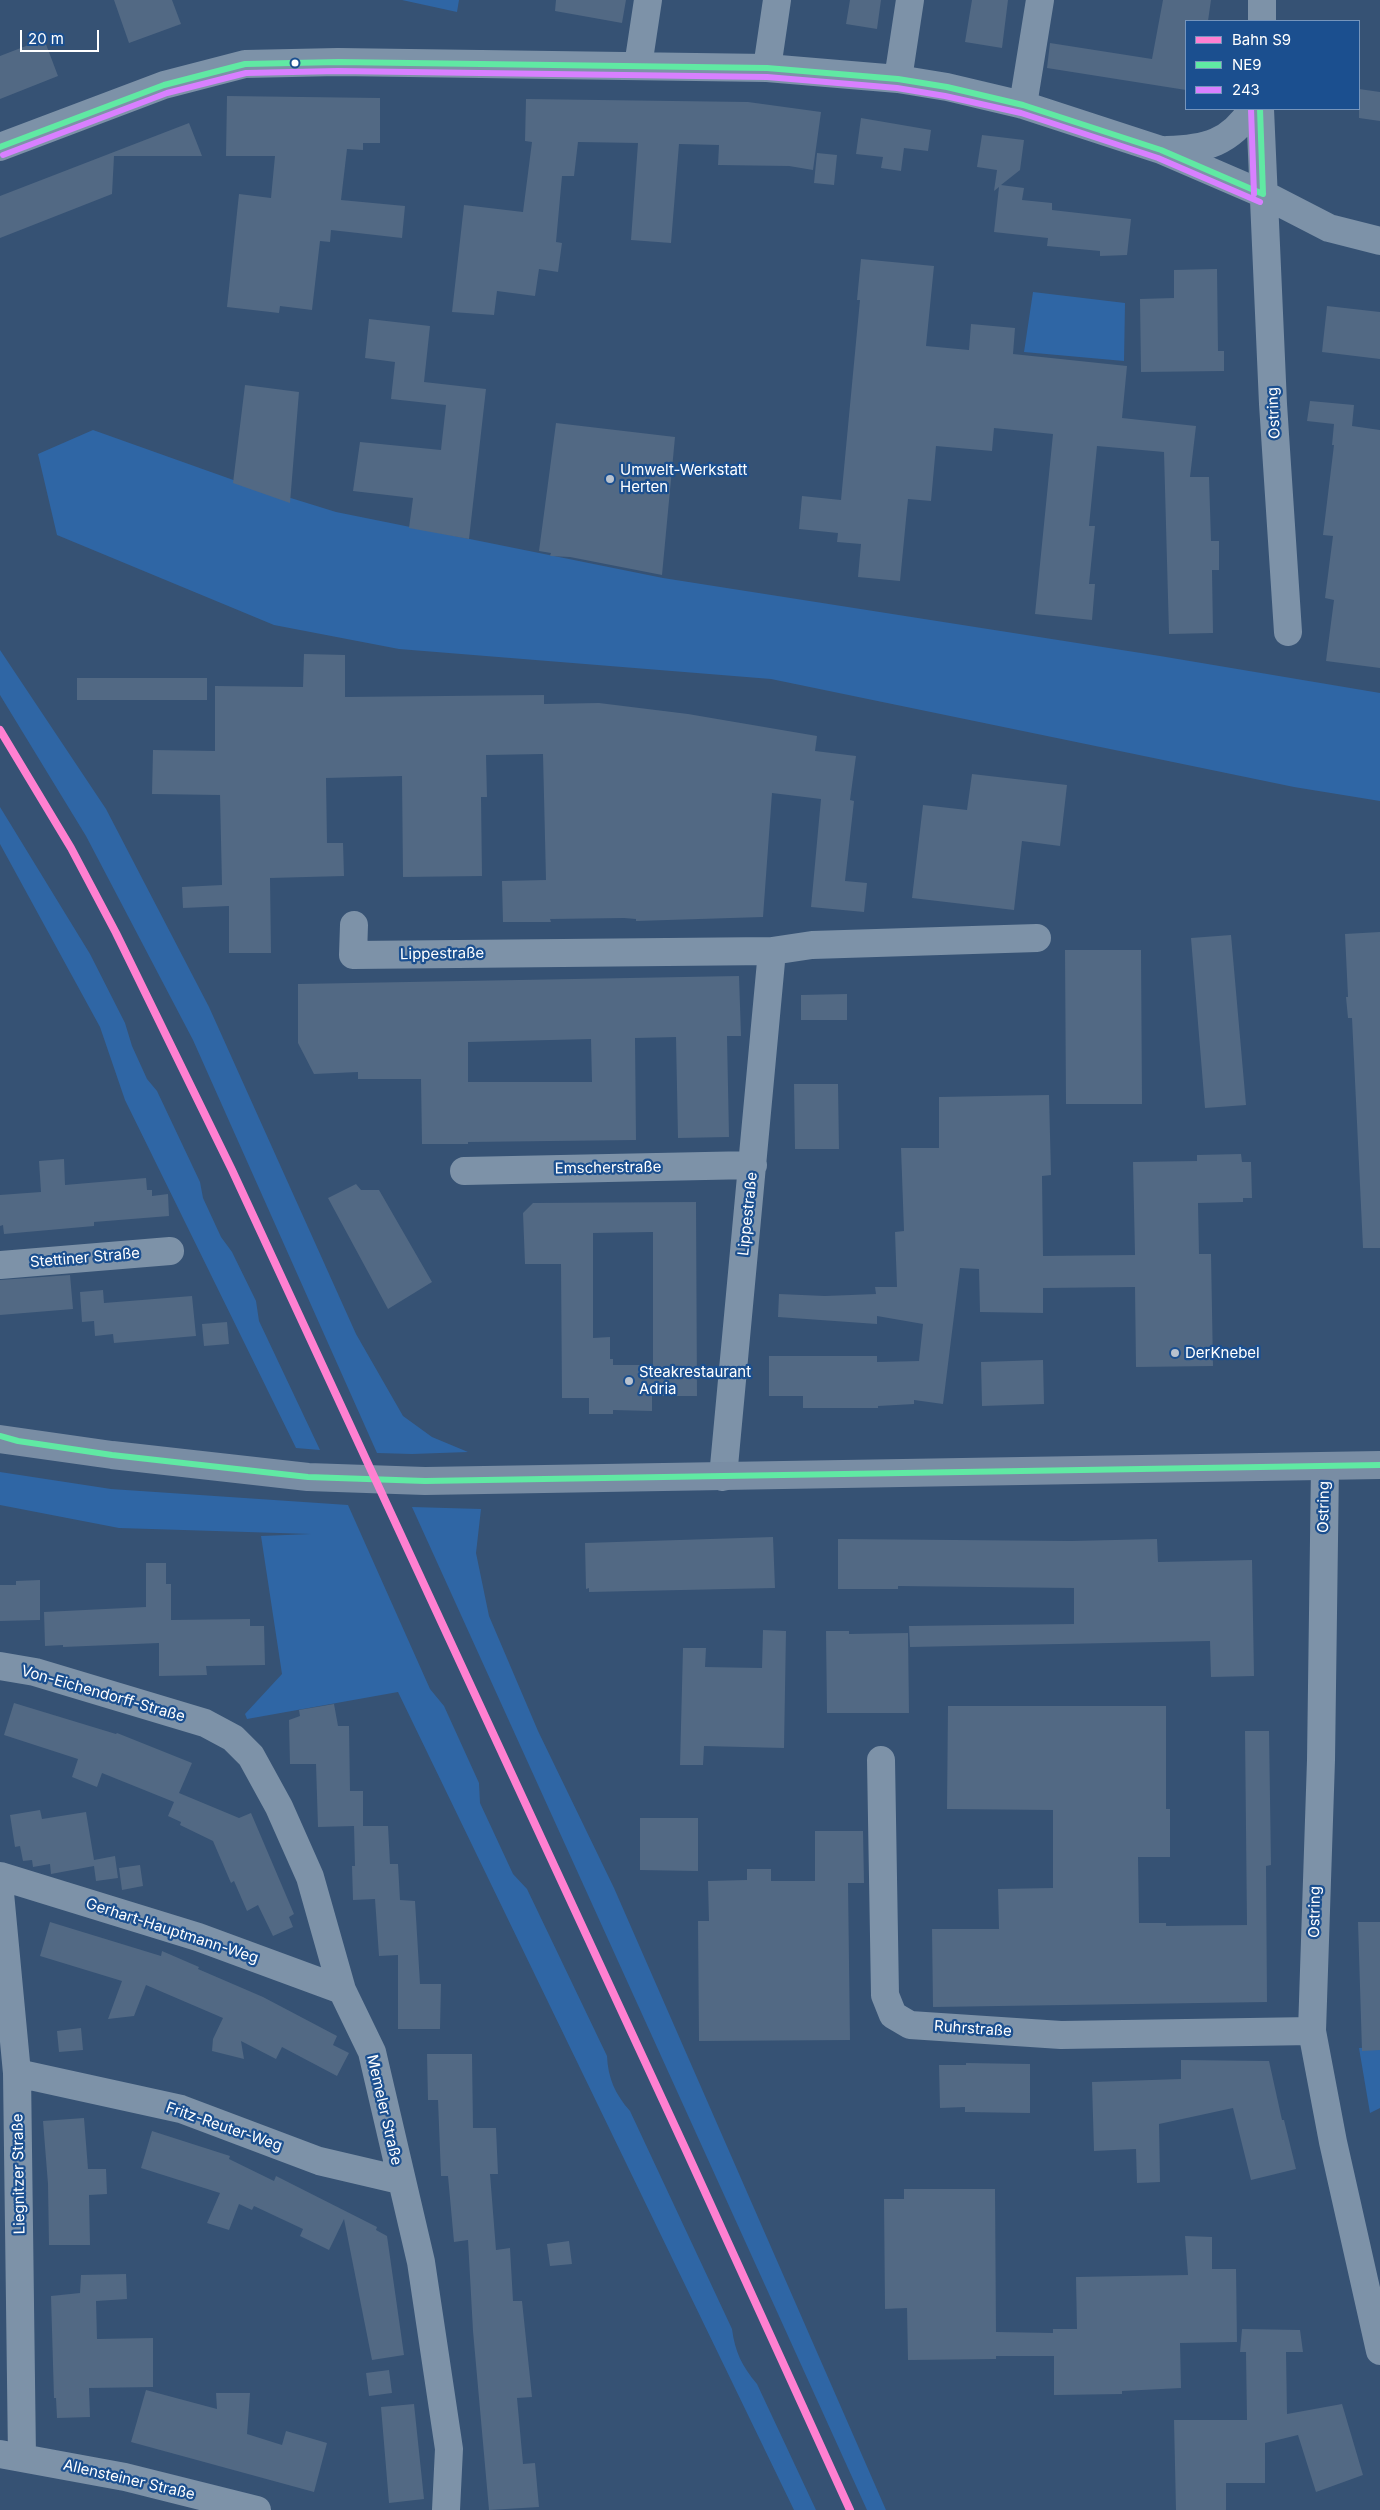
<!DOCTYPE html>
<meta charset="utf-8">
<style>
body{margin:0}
#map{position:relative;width:1380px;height:2510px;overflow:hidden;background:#365274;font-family:Inter,sans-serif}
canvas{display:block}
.legend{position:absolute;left:1185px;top:20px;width:175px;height:90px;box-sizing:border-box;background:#1b4f8f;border:1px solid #7695bc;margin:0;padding:6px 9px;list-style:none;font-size:15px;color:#fff}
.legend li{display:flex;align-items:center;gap:10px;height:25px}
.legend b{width:25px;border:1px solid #7695bc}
.scale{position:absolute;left:20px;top:30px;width:79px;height:22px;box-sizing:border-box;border:2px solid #fff;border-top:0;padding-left:6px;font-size:15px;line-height:18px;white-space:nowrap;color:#fff;-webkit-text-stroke:4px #1b4f8f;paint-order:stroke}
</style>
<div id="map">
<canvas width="1380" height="2510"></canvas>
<ul class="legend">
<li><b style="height:6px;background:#ff80d1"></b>Bahn S9</li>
<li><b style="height:6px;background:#60e9a3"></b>NE9</li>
<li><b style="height:6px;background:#d880ff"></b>243</li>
</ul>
<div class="scale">20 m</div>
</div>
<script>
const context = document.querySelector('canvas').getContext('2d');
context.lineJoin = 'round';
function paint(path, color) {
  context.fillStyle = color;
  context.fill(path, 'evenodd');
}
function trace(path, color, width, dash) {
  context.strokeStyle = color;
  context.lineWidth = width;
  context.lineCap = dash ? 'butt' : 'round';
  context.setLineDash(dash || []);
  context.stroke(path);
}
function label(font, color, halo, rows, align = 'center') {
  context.font = font + ' Inter,sans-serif';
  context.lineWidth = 4.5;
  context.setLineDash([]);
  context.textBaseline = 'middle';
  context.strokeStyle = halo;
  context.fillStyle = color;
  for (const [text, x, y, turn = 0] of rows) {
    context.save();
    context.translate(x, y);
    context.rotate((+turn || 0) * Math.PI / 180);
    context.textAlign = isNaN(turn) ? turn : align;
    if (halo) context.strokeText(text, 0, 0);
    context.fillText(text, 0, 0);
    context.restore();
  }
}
paint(new Path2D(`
 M 402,0 L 459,0 L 457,12 Z
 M 1033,292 L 1125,303 L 1124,361 L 1024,352 Z
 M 93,430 L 239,482 L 336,512 L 663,578 L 1160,656 L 1380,693 L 1380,801 L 1294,787 L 771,679 L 399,649 L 274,625 L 57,535 L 38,454 Z
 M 0,650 L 106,809 L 209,1007 L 356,1334 L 403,1416 L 432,1437 L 468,1452 L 412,1454 L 377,1453 L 193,1040 L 86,836 L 0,695 Z
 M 0,807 L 90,954 L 125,1023 L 132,1046 L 147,1079 L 157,1091 L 200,1182 L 203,1198 L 221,1237 L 232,1252 L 256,1301 L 259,1321 L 320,1450 L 296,1448 L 125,1100 L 100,1027 L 0,844 Z
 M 0,1472 L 111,1489 L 348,1505 L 430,1689 L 444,1706 L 479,1783 L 480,1803 L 513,1874 L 527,1889 L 607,2056 C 608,2078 615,2094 630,2111 L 732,2329 C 735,2352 742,2366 757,2384 L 816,2510 L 794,2510 L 398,1692 L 247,1719 L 245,1714 L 282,1674 L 261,1536 L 311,1534 L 119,1528 L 0,1505 Z
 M 412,1507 L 481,1509 L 476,1553 L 489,1616 L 538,1731 L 614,1888 L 886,2510 L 867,2510 Z
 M 1380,2047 L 1380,2108 L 1370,2113 L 1359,2048 Z`), '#2f66a5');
paint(new Path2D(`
 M 114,0 L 172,0 L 181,24 L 129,43 Z
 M 556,0 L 626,0 L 622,23 L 555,11 Z
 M 850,0 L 881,0 L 877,29 L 846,24 Z
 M 972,0 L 1008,0 L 1002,48 L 965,42 Z
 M 1163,0 L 1211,0 L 1208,21 L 1186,21 L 1186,90 L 1047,68 L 1050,43 L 1152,59 Z
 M 44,39 L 58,76 L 0,99 L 0,56 Z
 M 1359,89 L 1380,92 L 1380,121 L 1359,118 Z
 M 227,96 L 380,98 L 380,143 L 363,143 L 363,150 L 347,149 L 341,200 L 405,206 L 402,238 L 331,230 L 330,242 L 320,241 L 312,310 L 280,306 L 279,313 L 227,307 L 239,194 L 271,198 L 275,156 L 226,156 Z
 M 526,99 L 748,102 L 821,112 L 813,170 L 789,166 L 718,165 L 719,145 L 679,144 L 671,243 L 631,240 L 638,143 L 578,142 L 574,176 L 562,176 L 556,242 L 562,243 L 558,272 L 539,269 L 535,296 L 497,291 L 494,315 L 452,312 L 464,205 L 523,212 L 532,142 L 525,141 Z
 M 861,118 L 931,130 L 928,151 L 904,148 L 901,171 L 881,168 L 883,157 L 856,154 Z
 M 189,123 L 202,156 L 114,156 L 112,194 L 0,238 L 0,196 Z
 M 982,135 L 1024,140 L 1020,170 L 1001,185 L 1024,188 L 1022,200 L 1052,203 L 1052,210 L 1131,219 L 1127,255 L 1100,256 L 1100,251 L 1047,246 L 1048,238 L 994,232 L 999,187 L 994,191 L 997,170 L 977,167 Z
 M 817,153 L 837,155 L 834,185 L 814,183 Z
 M 861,259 L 934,266 L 926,346 L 969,350 L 971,324 L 1015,328 L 1013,354 L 1127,366 L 1122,418 L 1196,426 L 1190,477 L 1209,477 L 1211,541 L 1219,541 L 1219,570 L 1212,570 L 1213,633 L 1169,634 L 1164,452 L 1097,446 L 1089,526 L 1095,526 L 1089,584 L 1095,584 L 1092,620 L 1035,614 L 1053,434 L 994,428 L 992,451 L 936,446 L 931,501 L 908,499 L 900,581 L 858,577 L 861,544 L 837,542 L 838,533 L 799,529 L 802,496 L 841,500 L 860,300 L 857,300 Z
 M 1217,269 L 1218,351 L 1224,351 L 1224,371 L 1141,372 L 1140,299 L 1174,298 L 1174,270 Z
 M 1327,306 L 1380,312 L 1380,359 L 1322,352 Z
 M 369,319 L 430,326 L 424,382 L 486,389 L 469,539 L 409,528 L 413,498 L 353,491 L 360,442 L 441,450 L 446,405 L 391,399 L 395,362 L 365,358 Z
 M 245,385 L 299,392 L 290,503 L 233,483 Z
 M 1310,401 L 1354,405 L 1352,426 L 1380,430 L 1380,668 L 1326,661 L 1334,600 L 1325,598 L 1333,536 L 1323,535 L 1334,445 L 1332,445 L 1334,424 L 1307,421 Z
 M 556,423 L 675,437 L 662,575 L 570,557 L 550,556 L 551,553 L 539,551 Z
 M 304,654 L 345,655 L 345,697 L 544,695 L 544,704 L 599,703 L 688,714 L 817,736 L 815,751 L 856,756 L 850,800 L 854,801 L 845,881 L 867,883 L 864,912 L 811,907 L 821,799 L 772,793 L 763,917 L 636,921 L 636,919 L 624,918 L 550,919 L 551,922 L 503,922 L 502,881 L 546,880 L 543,754 L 486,755 L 487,797 L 481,797 L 482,876 L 403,877 L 402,776 L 326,778 L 327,843 L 343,843 L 344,876 L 270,878 L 271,953 L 229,953 L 229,906 L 183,908 L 182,887 L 222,885 L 220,795 L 152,794 L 153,750 L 215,751 L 215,686 L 303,687 Z
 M 77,678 L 207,678 L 207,700 L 77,700 Z
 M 972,774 L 1067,785 L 1060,846 L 1022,841 L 1014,910 L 912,898 L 923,805 L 967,810 Z
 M 1380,932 L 1380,1248 L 1363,1248 L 1352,1018 L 1348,1018 L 1346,997 L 1348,997 L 1345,934 Z
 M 1231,935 L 1246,1105 L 1205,1108 L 1191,938 Z
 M 1065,950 L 1141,950 L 1142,1104 L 1066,1104 Z
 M 739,976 L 741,1036 L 727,1036 L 729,1137 L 678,1138 L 676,1037 L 635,1038 L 636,1140 L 468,1142 L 468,1144 L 422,1144 L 421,1079 L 358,1079 L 358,1072 L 314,1074 L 298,1043 L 298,984 ZM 591,1039 L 592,1082 L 468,1082 L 468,1042 Z
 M 847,994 L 847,1020 L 801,1020 L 801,995 Z
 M 794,1084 L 838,1084 L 839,1149 L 795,1149 Z
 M 1049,1095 L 1051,1175 L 1042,1176 L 1043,1256 L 1135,1255 L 1133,1162 L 1197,1161 L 1197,1155 L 1241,1154 L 1242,1162 L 1251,1162 L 1252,1198 L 1243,1198 L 1243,1202 L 1198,1203 L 1199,1254 L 1211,1254 L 1213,1366 L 1136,1367 L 1135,1287 L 1043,1288 L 1043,1313 L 980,1312 L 979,1269 L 960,1268 L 943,1404 L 914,1400 L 914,1404 L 878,1406 L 878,1408 L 803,1408 L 803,1396 L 769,1396 L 769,1356 L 877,1356 L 877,1362 L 919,1361 L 923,1324 L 877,1316 L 877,1324 L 778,1317 L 779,1294 L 825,1296 L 876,1294 L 875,1287 L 897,1287 L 895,1232 L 904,1231 L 901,1148 L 939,1148 L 939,1097 Z
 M 64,1159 L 65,1185 L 146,1178 L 147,1190 L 152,1190 L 152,1196 L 168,1194 L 169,1216 L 94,1222 L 94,1226 L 4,1234 L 3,1225 L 0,1226 L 0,1195 L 41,1192 L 39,1161 Z
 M 356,1184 L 361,1190 L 379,1190 L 432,1282 L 388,1309 L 328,1198 Z
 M 696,1202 L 697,1396 L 652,1396 L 652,1411 L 613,1410 L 613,1414 L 589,1414 L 589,1398 L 562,1398 L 561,1264 L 525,1264 L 523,1213 L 533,1203 ZM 653,1232 L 653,1365 L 613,1365 L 613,1359 L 610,1359 L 610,1337 L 593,1338 L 593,1233 Z
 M 70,1275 L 73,1309 L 0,1315 L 0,1280 Z
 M 103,1290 L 104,1303 L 192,1296 L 196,1336 L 114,1343 L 113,1334 L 95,1336 L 94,1321 L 82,1322 L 80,1292 Z
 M 227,1322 L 229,1344 L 204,1346 L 202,1324 Z
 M 1043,1360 L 1044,1404 L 982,1406 L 981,1362 Z
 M 773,1537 L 775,1588 L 589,1592 L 589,1588 L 586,1589 L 585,1543 Z
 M 838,1539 L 1071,1541 L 1157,1539 L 1158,1562 L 1252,1560 L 1254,1676 L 1211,1677 L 1210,1641 L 910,1647 L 909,1626 L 1074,1624 L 1074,1588 L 898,1586 L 898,1589 L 838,1589 Z
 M 146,1563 L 166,1563 L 166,1584 L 171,1584 L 171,1620 L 250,1619 L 250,1626 L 264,1626 L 265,1665 L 206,1666 L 207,1675 L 159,1676 L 159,1643 L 63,1647 L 63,1645 L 45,1646 L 44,1612 L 146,1607 Z
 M 40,1580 L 40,1620 L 0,1621 L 0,1585 L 16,1585 L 16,1581 Z
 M 763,1630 L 786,1631 L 784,1748 L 704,1746 L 703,1765 L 680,1765 L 683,1648 L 706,1648 L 705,1667 L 762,1668 Z
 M 826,1631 L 849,1631 L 849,1634 L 908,1633 L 909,1713 L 827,1713 Z
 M 14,1703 L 116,1734 L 117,1733 L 192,1763 L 179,1793 L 239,1818 L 251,1813 L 294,1914 L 289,1917 L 293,1927 L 273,1936 L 258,1905 L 247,1911 L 234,1881 L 231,1883 L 213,1841 L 180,1825 L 181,1822 L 168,1816 L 174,1802 L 102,1773 L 97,1787 L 72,1777 L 78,1759 L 4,1735 Z
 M 334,1704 L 338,1726 L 349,1726 L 350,1791 L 363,1791 L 363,1826 L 388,1826 L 390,1864 L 398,1864 L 400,1900 L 415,1901 L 420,1984 L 441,1984 L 440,2029 L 398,2029 L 398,1955 L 379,1956 L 375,1899 L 353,1900 L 352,1866 L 355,1866 L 354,1826 L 318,1827 L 316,1764 L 290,1764 L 289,1720 L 300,1716 L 299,1710 Z
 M 948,1706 L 1166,1706 L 1166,1809 L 1170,1809 L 1170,1857 L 1138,1857 L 1139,1923 L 1166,1923 L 1166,1926 L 1247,1925 L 1245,1731 L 1269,1731 L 1271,1865 L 1266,1866 L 1267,2002 L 933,2007 L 932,1929 L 999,1929 L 998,1889 L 1053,1888 L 1053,1810 L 947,1809 Z
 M 40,1810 L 42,1819 L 86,1812 L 94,1860 L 115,1856 L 118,1878 L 96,1881 L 94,1866 L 51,1874 L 50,1864 L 33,1867 L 32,1860 L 23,1861 L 20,1846 L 15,1847 L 10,1815 Z
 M 640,1818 L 698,1818 L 698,1871 L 640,1870 Z
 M 815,1831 L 863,1831 L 864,1883 L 848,1883 L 850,2040 L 699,2041 L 698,1921 L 709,1921 L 708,1881 L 747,1880 L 747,1869 L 771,1869 L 771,1881 L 815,1881 Z
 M 140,1865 L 143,1886 L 122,1890 L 119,1868 Z
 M 50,1922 L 161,1956 L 162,1951 L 199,1967 L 198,1969 L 263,1997 L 337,2036 L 333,2045 L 349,2053 L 337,2076 L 282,2047 L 276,2059 L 241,2041 L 244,2059 L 212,2051 L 213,2039 L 223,2018 L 146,1985 L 134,2016 L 108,2019 L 122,1981 L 40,1956 Z
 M 1358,1922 L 1380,1922 L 1380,2050 L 1362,2051 Z
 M 81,2028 L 83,2050 L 59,2052 L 57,2031 Z
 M 427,2054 L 472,2054 L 473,2128 L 496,2128 L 498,2174 L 490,2174 L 496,2250 L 510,2248 L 513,2301 L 522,2301 L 532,2397 L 517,2398 L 523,2464 L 535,2463 L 539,2507 L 489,2510 L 473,2331 L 468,2240 L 454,2242 L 448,2176 L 441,2176 L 438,2100 L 428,2100 Z
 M 1181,2060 L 1269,2061 L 1282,2120 L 1284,2120 L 1296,2169 L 1251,2180 L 1233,2108 L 1159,2124 L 1160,2182 L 1137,2183 L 1136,2149 L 1094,2151 L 1092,2082 L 1181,2079 Z
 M 966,2063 L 1030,2064 L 1030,2113 L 965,2112 L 965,2107 L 940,2108 L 939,2065 L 966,2065 Z
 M 84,2118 L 88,2169 L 106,2169 L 107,2194 L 89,2195 L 90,2245 L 49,2245 L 48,2184 L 43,2121 Z
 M 152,2131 L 230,2156 L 229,2159 L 274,2181 L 276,2176 L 377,2227 L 376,2230 L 387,2236 L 404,2355 L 372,2360 L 344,2219 L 329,2250 L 300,2236 L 303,2229 L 254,2206 L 252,2210 L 239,2204 L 229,2230 L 207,2223 L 220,2193 L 141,2168 Z
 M 904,2189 L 995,2189 L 996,2332 L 1053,2333 L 1053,2329 L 1077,2329 L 1076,2277 L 1188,2275 L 1185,2236 L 1212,2237 L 1212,2269 L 1236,2269 L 1237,2342 L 1180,2343 L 1181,2388 L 1122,2391 L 1122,2394 L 1054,2395 L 1054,2356 L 996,2356 L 996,2359 L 908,2360 L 907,2308 L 885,2309 L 884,2199 L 904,2199 Z
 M 569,2241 L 572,2264 L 550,2266 L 547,2244 Z
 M 126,2274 L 127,2299 L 96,2301 L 97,2339 L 153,2338 L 153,2387 L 89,2388 L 90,2417 L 57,2418 L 56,2398 L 54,2398 L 51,2296 L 80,2293 L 81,2275 Z
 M 1242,2329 L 1300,2330 L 1303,2352 L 1286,2352 L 1287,2414 L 1342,2404 L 1363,2475 L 1316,2492 L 1298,2435 L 1265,2443 L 1265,2483 L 1226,2483 L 1226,2510 L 1176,2510 L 1174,2420 L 1247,2420 L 1246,2352 L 1240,2352 Z
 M 389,2370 L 392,2393 L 369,2396 L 366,2373 Z
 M 146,2390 L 217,2409 L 216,2393 L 250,2393 L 247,2434 L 282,2445 L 286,2431 L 327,2443 L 314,2492 L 131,2442 Z
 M 414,2404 L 424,2499 L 389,2503 L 381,2407 Z`), '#526984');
trace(new Path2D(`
 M 1262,21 L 1262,0
 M 638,66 L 648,0
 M 767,68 L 777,0
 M 898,79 L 910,0
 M 1023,105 L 1040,0
 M 1260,109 L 1273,404 L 1288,632
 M 0,147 L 164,85 L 245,64 L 338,62 L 767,68 L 898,79 L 947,87 L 1023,105 L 1161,150 L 1263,194 L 1329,228 L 1380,241
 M 1167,150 C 1206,149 1230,143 1252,109
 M 354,925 L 353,955 L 772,951 L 812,945 L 1037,938
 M 464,1171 L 753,1165
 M 0,1265 L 170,1251
 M 1325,1466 L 1321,1760 L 1312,2031 L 1333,2142 L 1380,2351
 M 723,1477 L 772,951
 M 0,1666 L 35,1672 L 205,1723 L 233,1738 L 251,1756 L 279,1807 L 310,1877 L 342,1990 L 372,2052 L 421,2262 L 449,2449 L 446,2510
 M 881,1760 L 885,1995 L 893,2015 L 910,2025 L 1061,2035 L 1312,2031
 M 0,1876 L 198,1937 L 342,1990
 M 0,1893 L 17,2073 L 22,2457
 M 17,2073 L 181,2109 L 319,2161 L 400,2180
 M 0,2454 L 125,2477 L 257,2510`), '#7d92a8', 28);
trace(new Path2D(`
 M 0,1439 L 112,1455 L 308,1477 L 425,1481 L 1380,1465`), '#798da4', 28);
trace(new Path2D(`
 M 1260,109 L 1263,194
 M 0,147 L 164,85 L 245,64 L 338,62 L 767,68 L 898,79 L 947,87 L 1023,105 L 1161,150 L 1263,194
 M 0,1436 L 18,1441 L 112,1455 L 308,1477 L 425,1481 L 1380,1465`), '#60e9a3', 6);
trace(new Path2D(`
 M 1251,109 L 1254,194
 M 3,155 L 167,93 L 246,73 L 338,71 L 767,77 L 897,88 L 945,96 L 1021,113 L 1158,158 L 1260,202`), '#d880ff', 6);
trace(new Path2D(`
 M 0,730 L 71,848 L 116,933 L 232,1170 L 685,2148 L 850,2510`), '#ff80d1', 8);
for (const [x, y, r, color] of [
 [295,63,4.5,"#fff"],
 [610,479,5,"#b9c2ce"],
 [1175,1353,5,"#b9c2ce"],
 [629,1381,5,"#b9c2ce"]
]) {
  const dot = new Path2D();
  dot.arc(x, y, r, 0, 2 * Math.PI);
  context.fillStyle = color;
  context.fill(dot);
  trace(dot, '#1b4f8f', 2);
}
label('15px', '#fff', '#1b4f8f', [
 ["Ostring",1274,413,-93],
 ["Lippestraße",442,954,-1],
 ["Emscherstraße",608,1168,-1],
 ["Lippestraße",748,1214,-84],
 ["Stettiner Straße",85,1258,-5],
 ["Ostring",1324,1507,-89],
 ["Von-Eichendorff-Straße",103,1694,16],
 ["Ostring",1315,1912,-89],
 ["Gerhart-Hauptmann-Weg",172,1931,18],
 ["Ruhrstraße",973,2029,4],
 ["Memeler Straße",384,2110,77],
 ["Fritz-Reuter-Weg",224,2127,19],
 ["Liegnitzer Straße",19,2174,-91],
 ["Allensteiner Straße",129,2480,13]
]);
label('15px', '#fff', '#1b4f8f', [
 ["Umwelt-Werkstatt",620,470],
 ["Herten",620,487],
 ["DerKnebel",1185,1353],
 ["Steakrestaurant",639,1372],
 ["Adria",639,1389]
], 'left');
</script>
